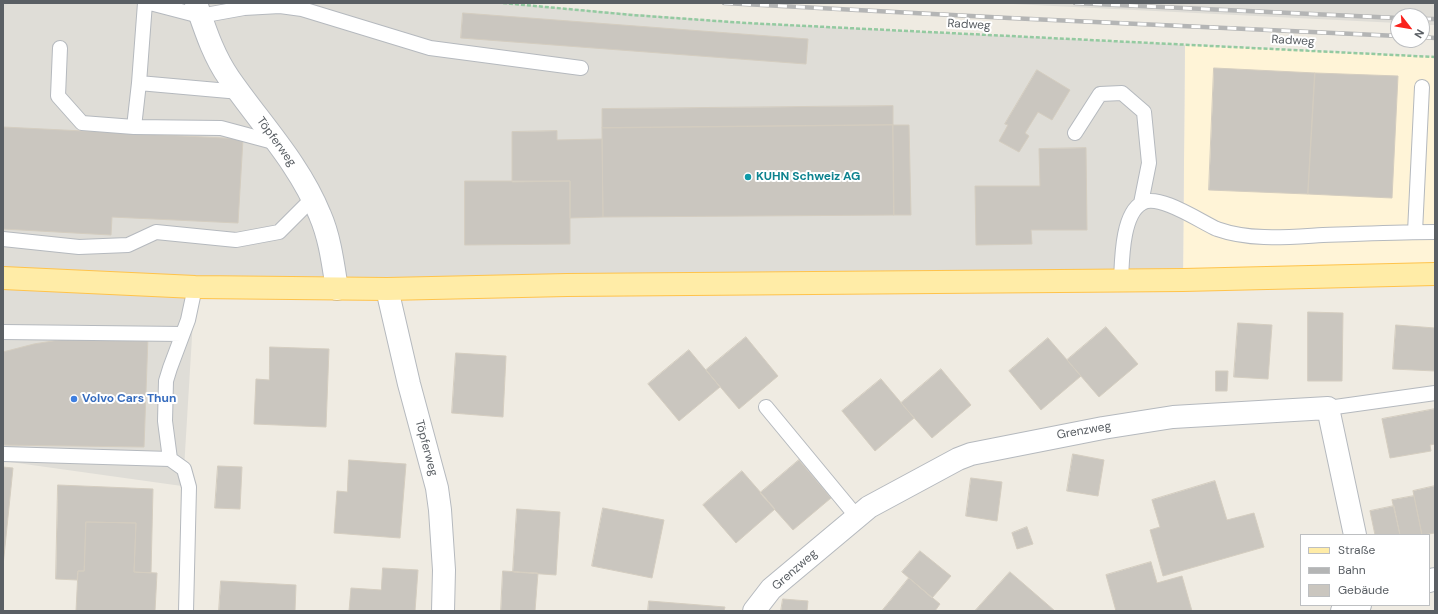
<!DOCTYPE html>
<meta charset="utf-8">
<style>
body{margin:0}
#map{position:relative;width:1438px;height:614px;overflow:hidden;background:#efebe2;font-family:"DM Sans",sans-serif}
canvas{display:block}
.frame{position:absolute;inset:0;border:4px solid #5a5f64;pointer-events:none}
.legend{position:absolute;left:1300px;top:534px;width:130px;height:72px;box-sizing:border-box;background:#fff;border:1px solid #bdbfc1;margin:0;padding:5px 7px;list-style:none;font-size:12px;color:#5a5f64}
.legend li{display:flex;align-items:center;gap:8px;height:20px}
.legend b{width:20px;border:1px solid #bdbfc1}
.north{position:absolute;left:1390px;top:8px;width:40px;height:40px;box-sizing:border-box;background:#fff;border:1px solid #bdbfc1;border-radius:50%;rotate:121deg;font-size:11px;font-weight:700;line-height:16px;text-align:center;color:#5a5f64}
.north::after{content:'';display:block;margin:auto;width:14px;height:18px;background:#fa231d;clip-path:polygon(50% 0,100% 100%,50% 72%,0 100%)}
</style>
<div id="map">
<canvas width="1438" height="614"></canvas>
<div class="frame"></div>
<ul class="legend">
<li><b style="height:5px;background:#ffeca7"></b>Straße</li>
<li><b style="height:5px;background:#b4b5b5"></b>Bahn</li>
<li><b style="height:11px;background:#cac6bf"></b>Gebäude</li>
</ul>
<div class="north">N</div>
</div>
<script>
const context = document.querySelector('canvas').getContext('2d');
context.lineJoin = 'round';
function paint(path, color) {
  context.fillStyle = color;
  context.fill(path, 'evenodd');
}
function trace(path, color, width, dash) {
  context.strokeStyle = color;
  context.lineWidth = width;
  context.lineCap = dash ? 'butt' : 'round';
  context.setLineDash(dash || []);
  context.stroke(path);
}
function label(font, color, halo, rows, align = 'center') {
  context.font = font + ' "DM Sans",sans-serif';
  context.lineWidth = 4;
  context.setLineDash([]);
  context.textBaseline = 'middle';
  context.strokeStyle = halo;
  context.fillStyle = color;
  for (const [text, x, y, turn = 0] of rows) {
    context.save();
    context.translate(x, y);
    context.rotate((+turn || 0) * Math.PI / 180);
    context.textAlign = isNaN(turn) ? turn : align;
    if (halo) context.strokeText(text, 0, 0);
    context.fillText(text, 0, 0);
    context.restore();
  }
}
paint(new Path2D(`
 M 1185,45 L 1435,57 L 1435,274 L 1183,280 Z`), '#fff4d7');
paint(new Path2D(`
 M 3,3 L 503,3 L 746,23 L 1185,45 L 1183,280 L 195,287 L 184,469 L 189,487 L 3,461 Z
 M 993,3 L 1435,3 L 1435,25 L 1422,25 L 1422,16 L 1398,16 L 1398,23 Z`), '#dfddd7');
const building = new Path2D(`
 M 463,13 L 808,39 L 806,64 L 461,38 Z
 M 1214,68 L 1315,73 L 1308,194 L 1209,190 Z
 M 1037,70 L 1070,90 L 1052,120 L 1038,112 L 1025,133 L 1029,136 L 1019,152 L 999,141 L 1008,125 L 1005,124 Z
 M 1315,73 L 1398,76 L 1392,198 L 1308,194 Z
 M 893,106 L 893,125 L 602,128 L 602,109 Z
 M 893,125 L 894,215 L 603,217 L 602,128 Z
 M 893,125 L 909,125 L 911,215 L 894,215 Z
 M 3,127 L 243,139 L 238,223 L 112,217 L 111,235 L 3,229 Z
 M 557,131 L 557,140 L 602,139 L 603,217 L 570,218 L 570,181 L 512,182 L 512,132 Z
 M 1086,148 L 1087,230 L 1031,230 L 1032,244 L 976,245 L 975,186 L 1040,186 L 1039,149 Z
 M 465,181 L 570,181 L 570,244 L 465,245 Z
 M 1308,312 L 1343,313 L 1342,381 L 1308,381 Z
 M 1238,323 L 1272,325 L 1268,379 L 1234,377 Z
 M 1396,325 L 1435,328 L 1435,371 L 1393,369 Z
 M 1106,327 L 1138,364 L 1099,397 L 1067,360 Z
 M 91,335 L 148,336 L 144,447 L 3,445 L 3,352 L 34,344 Z
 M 746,337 L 778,376 L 739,409 L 706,370 Z
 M 1048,338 L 1081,376 L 1041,410 L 1009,371 Z
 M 270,347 L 329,349 L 326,427 L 254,424 L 256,379 L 269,380 Z
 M 689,350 L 720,387 L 679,421 L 648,384 Z
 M 456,353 L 506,356 L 503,417 L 452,413 Z
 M 941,369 L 971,405 L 932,438 L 901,403 Z
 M 1216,371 L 1228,371 L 1227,391 L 1216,391 Z
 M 881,379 L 914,418 L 875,451 L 842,411 Z
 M 1435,409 L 1435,444 L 1430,445 L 1431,451 L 1390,458 L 1382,419 Z
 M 1073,454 L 1104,460 L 1098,496 L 1067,491 Z
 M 349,460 L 406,464 L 400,538 L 334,533 L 337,491 L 347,492 Z
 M 799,460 L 831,498 L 793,530 L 760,493 Z
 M 218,466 L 242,467 L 240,509 L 215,508 Z
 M 3,467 L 13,468 L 3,566 Z
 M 742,471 L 775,509 L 736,543 L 703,505 Z
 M 971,478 L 1002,482 L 997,521 L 966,516 Z
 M 1215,481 L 1227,520 L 1254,513 L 1264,547 L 1163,576 L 1150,530 L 1160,527 L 1152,500 Z
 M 58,485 L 153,489 L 151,573 L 134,572 L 136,523 L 86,522 L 84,571 L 78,571 L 77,580 L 56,579 Z
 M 1435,486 L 1435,533 L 1422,535 L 1413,491 Z
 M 1414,496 L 1422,535 L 1400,535 L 1392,500 Z
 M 1394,506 L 1400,535 L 1375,535 L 1370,511 Z
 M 603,508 L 664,520 L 652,578 L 592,566 Z
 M 517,509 L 560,512 L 556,575 L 513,572 Z
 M 86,522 L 136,523 L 134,572 L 157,573 L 155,611 L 76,611 L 78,571 L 84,571 Z
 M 1027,527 L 1033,544 L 1017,549 L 1012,533 Z
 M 920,551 L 951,576 L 932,598 L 902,572 Z
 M 1151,562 L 1157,583 L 1182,576 L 1192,611 L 1116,611 L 1106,575 Z
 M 383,568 L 418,570 L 415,611 L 349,611 L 351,588 L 381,590 Z
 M 503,571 L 538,573 L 535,611 L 501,611 Z
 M 1010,572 L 1055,611 L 975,611 Z
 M 909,578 L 940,604 L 935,611 L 882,611 Z
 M 221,581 L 296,585 L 295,611 L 219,611 Z
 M 783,599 L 808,601 L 807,611 L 781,611 Z
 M 649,601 L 725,607 L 724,611 L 648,611 Z`);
paint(building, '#cac6bf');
trace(building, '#d4cdc0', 1);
const service = new Path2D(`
 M 145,3 L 139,83 L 240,92
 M 150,3 L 200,16 L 244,8 L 280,6 L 302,9 L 430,48 L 581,68
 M 60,48 L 58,96 L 82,123 L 134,127 L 139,83
 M 134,127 L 221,128 L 277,143
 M 1075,133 L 1100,94 L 1122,93 L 1144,112 L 1149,163 L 1141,203
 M 1415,232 L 1422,87
 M 3,239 L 79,247 L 128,245 L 156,232 L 236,240 L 279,232 L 312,199
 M 1121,280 C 1122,260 1122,214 1142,203 C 1159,193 1201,222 1217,229 C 1251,241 1288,237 1323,235 C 1360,234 1398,232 1435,232
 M 3,332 L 182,334
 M 766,407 L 857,517
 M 1328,408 L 1435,393
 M 3,454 L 170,459
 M 186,611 L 189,487 L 184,469 L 170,459 L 165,421 L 166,381 L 170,368 L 188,320 L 195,287`);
const minor = new Path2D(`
 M 196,3 C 205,29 213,55 229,78 C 260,123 299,163 320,215 C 330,238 333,264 337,289
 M 387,289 L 409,384 L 437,488 L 440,510 L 444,570 L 443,611
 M 1429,581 L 1435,579
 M 754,611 L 771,589 L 869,507 L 958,459 L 971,454 L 1103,428 L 1173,417 L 1328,408 L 1355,535
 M 1342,611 L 1360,605`);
const primary = new Path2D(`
 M 3,278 L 195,287 L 387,289 L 567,285 L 1183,280 L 1435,274`);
trace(service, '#b5b9be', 16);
trace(minor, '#b5b9be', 24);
trace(primary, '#ffc34b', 24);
trace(new Path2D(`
 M 503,3 L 632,15 L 746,23 L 1435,57`), '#94caa1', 2.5, [4, 2]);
trace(service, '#fff', 14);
trace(minor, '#fff', 22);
trace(primary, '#ffeca7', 22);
const rail = new Path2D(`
 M 724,3 L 1009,18 L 1398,36
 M 1075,3 L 1398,18
 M 1422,19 L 1435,19
 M 1422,37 L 1435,38`);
trace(rail, '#b4b5b5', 4.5);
trace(rail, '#fff', 3, [9]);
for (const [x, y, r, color] of [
 [748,177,4,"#0f9aa8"],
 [74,399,4,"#3f7fe0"]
]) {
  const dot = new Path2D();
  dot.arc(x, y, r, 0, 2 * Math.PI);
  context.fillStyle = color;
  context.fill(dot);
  trace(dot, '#fff', 1.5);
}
label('12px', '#5a5f64', '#fff', [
 ["Radweg",969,25,3],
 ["Radweg",1293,41,3],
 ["Töpferweg",276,142,54],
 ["Grenzweg",1084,431,-10],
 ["Töpferweg",426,448,75],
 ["Grenzweg",795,570,-41]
]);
label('bold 12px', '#0d838f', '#fff', [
 ["KUHN Schweiz AG",756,177]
], 'left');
label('bold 12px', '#366cbe', '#fff', [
 ["Volvo Cars Thun",82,399]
], 'left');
</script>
